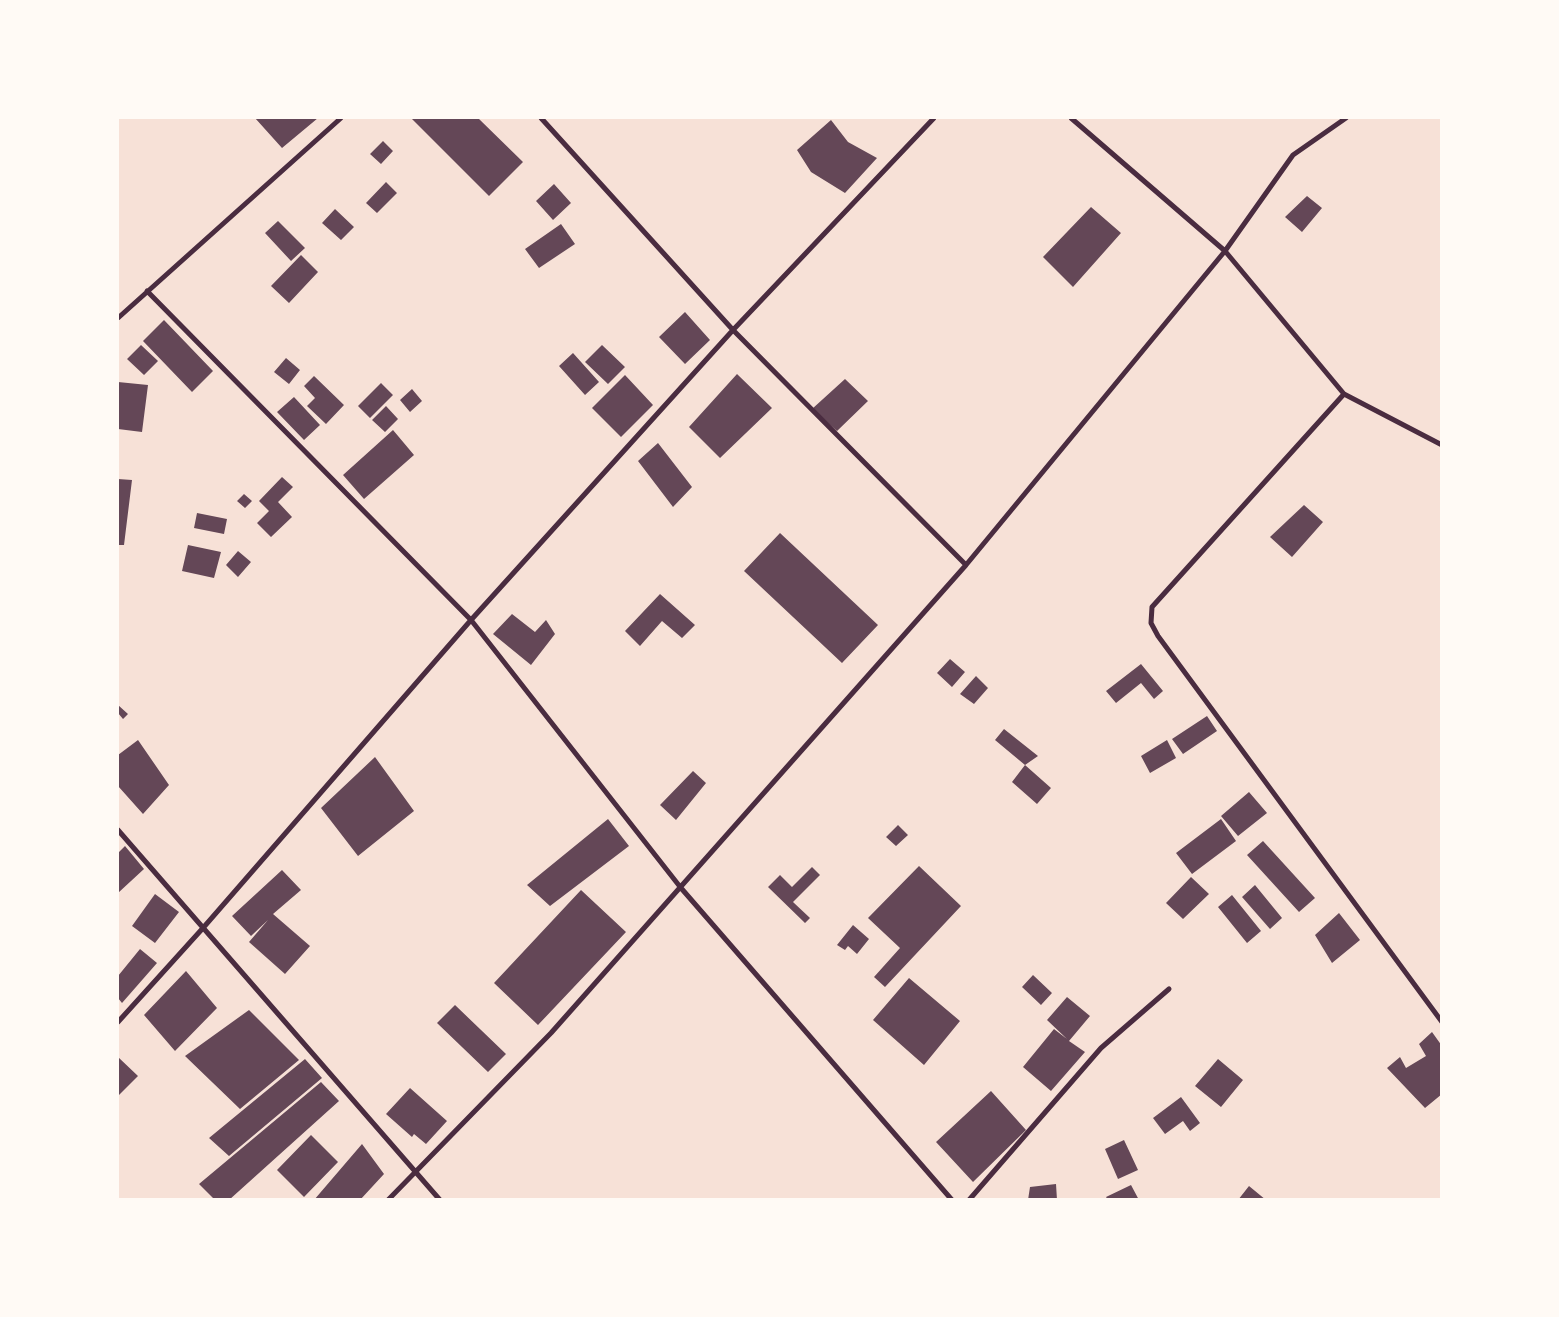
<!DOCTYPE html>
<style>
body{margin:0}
#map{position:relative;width:1559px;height:1317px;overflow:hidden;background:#f7e1d7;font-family:Montserrat,sans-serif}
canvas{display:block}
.frame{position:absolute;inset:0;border:119px solid #fffaf5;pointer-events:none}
</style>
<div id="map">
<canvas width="1559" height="1317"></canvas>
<div class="frame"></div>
</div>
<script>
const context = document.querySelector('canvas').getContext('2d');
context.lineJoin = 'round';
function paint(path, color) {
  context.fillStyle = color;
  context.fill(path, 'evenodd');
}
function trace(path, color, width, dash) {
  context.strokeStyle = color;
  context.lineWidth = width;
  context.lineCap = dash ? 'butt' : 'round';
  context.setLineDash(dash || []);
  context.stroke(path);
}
paint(new Path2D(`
 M 255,118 L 318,118 L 282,148 Z
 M 411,118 L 478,118 L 523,162 L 489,196 Z
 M 831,120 L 848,142 L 877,158 L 845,193 L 811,172 L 797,150 Z
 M 383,141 L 393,151 L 381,164 L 370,154 Z
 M 386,182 L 397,193 L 377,213 L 366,203 Z
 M 554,184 L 571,203 L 553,220 L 536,201 Z
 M 1307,196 L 1322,208 L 1302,232 L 1285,217 Z
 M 1091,207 L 1121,233 L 1073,287 L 1043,257 Z
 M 335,209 L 354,227 L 341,240 L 322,223 Z
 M 278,221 L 305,248 L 291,261 L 265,233 Z
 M 561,224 L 575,244 L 539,268 L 525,249 Z
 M 301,255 L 318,272 L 289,303 L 271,286 Z
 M 685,312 L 710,340 L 685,364 L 659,337 Z
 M 164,320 L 213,371 L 192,392 L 143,341 Z
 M 141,345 L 158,361 L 144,375 L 127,359 Z
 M 602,345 L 625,367 L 608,384 L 585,362 Z
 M 573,353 L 599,382 L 585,395 L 559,366 Z
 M 286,358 L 300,370 L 289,384 L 274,372 Z
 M 737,374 L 772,408 L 720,458 L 689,427 Z
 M 625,375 L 653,405 L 621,437 L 592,408 Z
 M 314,376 L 344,405 L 326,424 L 307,406 L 315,398 L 304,386 Z
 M 845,379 L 868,401 L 837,431 L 812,409 Z
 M 118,382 L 148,385 L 142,432 L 118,429 Z
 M 381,383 L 393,395 L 370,418 L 358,406 Z
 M 412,389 L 422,401 L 410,412 L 400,400 Z
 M 294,397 L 320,425 L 304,440 L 277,412 Z
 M 386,406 L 398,419 L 385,432 L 372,420 Z
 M 393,430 L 414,455 L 364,499 L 343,475 Z
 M 658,443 L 692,487 L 673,507 L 638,461 Z
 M 282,477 L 293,487 L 278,502 L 292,517 L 271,537 L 257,523 L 269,511 L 259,501 Z
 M 118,479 L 132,480 L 124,545 L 118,545 Z
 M 244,494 L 252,501 L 245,508 L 237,501 Z
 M 1304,505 L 1323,522 L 1292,557 L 1270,537 Z
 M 197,513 L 227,519 L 224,534 L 194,528 Z
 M 780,533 L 878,625 L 842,663 L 744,571 Z
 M 188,545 L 221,552 L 214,578 L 182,571 Z
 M 238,551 L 251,562 L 238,577 L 226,565 Z
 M 660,594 L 695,625 L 682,638 L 662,621 L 640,646 L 625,631 Z
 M 512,614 L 535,632 L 546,620 L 555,634 L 531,665 L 493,634 Z
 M 950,659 L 965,672 L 952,687 L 937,673 Z
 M 1141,664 L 1163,691 L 1154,699 L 1141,683 L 1116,703 L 1106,691 Z
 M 976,676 L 988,688 L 974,704 L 960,694 Z
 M 118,705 L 128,714 L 123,719 L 118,713 Z
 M 1207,716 L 1217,731 L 1183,754 L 1172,739 Z
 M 1004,729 L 1038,756 L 1025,765 L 995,740 Z
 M 138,740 L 169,785 L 143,814 L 118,786 L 118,755 Z
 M 1167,740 L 1176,758 L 1150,773 L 1141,756 Z
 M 375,757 L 414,811 L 358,856 L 321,808 Z
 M 1025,765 L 1051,788 L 1037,804 L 1012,782 Z
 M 693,771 L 706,783 L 676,820 L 660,805 Z
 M 1249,792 L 1267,813 L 1238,836 L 1221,816 Z
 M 608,819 L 629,846 L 550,906 L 527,885 Z
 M 1221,819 L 1236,841 L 1192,874 L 1176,853 Z
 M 898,825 L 908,835 L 896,846 L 886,837 Z
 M 1263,841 L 1315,898 L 1299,912 L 1247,855 Z
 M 125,846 L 144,869 L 118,893 L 118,853 Z
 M 919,866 L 961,906 L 885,987 L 874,977 L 900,948 L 868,918 Z
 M 812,867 L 820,875 L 793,902 L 810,918 L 805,923 L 768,887 L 780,875 L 792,887 Z
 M 282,870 L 301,890 L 273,914 L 310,946 L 285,974 L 249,942 L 268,920 L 251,936 L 232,916 Z
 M 1191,877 L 1209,894 L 1183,919 L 1166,903 Z
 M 1255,885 L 1282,918 L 1270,929 L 1242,897 Z
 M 581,890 L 626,932 L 538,1025 L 494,983 Z
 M 155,894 L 179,912 L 155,943 L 132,926 Z
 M 1232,895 L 1261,931 L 1247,943 L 1218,907 Z
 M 1339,913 L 1360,940 L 1332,963 L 1315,935 Z
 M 853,925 L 869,939 L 857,954 L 848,946 L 845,950 L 837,945 Z
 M 140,949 L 157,963 L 122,1003 L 118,998 L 118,976 Z
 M 186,971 L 217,1008 L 175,1051 L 144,1015 Z
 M 1033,975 L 1052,993 L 1041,1005 L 1022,987 Z
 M 909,978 L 960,1021 L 924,1065 L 873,1020 Z
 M 1067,997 L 1090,1016 L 1069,1041 L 1085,1052 L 1051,1091 L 1023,1067 L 1054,1029 L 1067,1039 L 1047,1020 Z
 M 455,1005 L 506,1054 L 488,1072 L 437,1023 Z
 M 249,1010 L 299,1060 L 240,1109 L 185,1056 Z
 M 1432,1032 L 1442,1046 L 1442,1094 L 1425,1108 L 1387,1068 L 1400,1057 L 1406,1068 L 1426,1056 L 1419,1044 Z
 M 118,1057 L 138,1076 L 119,1095 L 118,1093 Z
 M 305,1059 L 322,1078 L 229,1156 L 209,1138 Z
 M 1218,1059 L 1243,1080 L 1221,1107 L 1195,1086 Z
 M 321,1082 L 339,1101 L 229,1200 L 215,1200 L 199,1184 Z
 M 410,1088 L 447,1121 L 426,1144 L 414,1134 L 412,1137 L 386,1114 Z
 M 991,1091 L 1026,1130 L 973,1182 L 936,1142 Z
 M 1181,1097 L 1200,1123 L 1190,1131 L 1183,1121 L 1165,1134 L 1153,1118 Z
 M 311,1135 L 338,1162 L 304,1197 L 277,1170 Z
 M 1124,1140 L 1138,1170 L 1118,1179 L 1105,1149 Z
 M 362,1144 L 384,1174 L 360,1200 L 314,1200 Z
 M 1056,1184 L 1057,1200 L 1028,1200 L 1030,1187 Z
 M 1131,1185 L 1139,1200 L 1108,1200 L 1106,1197 Z
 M 1249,1186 L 1266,1200 L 1238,1200 Z`), '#644757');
trace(new Path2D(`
 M 541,118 L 733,330 L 966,565
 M 1071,118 L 1225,251 L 1344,394 L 1442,445
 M 147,291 L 471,620 L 681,888 L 952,1200
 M 118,318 L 341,118
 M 1344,394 L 1152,607 L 1151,623 L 1158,636 L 1442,1022
 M 118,830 L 440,1200
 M 118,1022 L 203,928 L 471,620 L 733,330 L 934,118
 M 388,1200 L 551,1033 L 966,565 L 1225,251 L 1293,155 L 1346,118
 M 969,1200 L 1101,1048 L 1169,989`), '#4a2c40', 5);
</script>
